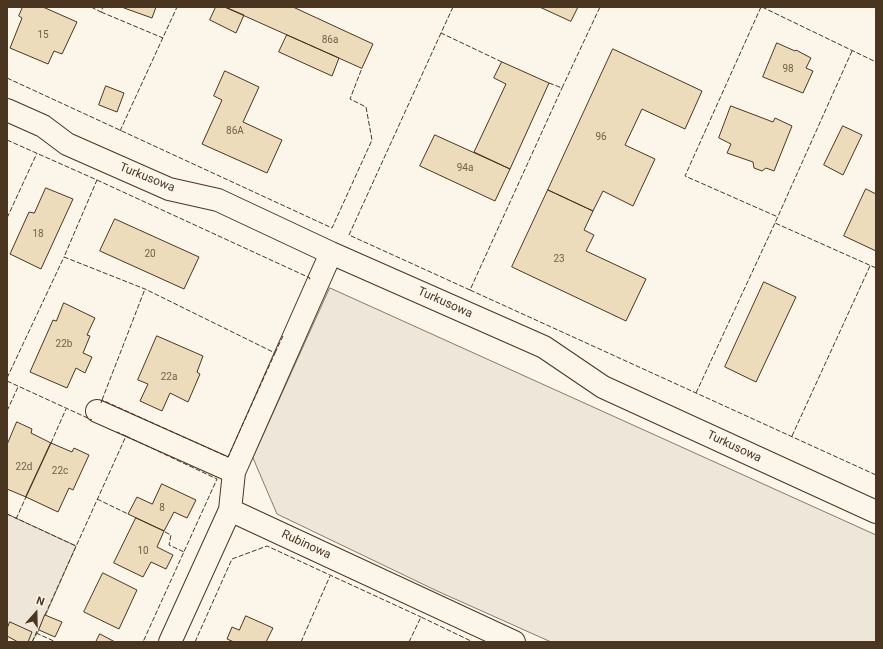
<!DOCTYPE html>
<style>
body{margin:0}
#map{position:relative;width:883px;height:649px;overflow:hidden;background:#fbf6e9;font-family:Roboto,sans-serif}
canvas{display:block}
.frame{position:absolute;inset:0;border:8px solid #4a3520;pointer-events:none}
.north{position:absolute;left:16px;top:593px;width:40px;height:40px;-webkit-text-stroke:3px #fbf6e9;paint-order:stroke;rotate:20deg;font-size:11px;font-weight:700;line-height:16px;text-align:center;color:#4a3520}
.north::after{content:'';display:block;margin:auto;width:14px;height:18px;background:#4a3520;clip-path:polygon(50% 0,100% 100%,50% 72%,0 100%)}
</style>
<div id="map">
<canvas width="883" height="649"></canvas>
<div class="frame"></div>
<div class="north">N</div>
</div>
<script>
const context = document.querySelector('canvas').getContext('2d');
context.lineJoin = 'round';
function paint(path, color) {
  context.fillStyle = color;
  context.fill(path, 'evenodd');
}
function trace(path, color, width, dash) {
  context.strokeStyle = color;
  context.lineWidth = width;
  context.lineCap = dash ? 'butt' : 'round';
  context.setLineDash(dash || []);
  context.stroke(path);
}
function label(font, color, halo, rows, align = 'center') {
  context.font = font + ' Roboto,sans-serif';
  context.lineWidth = 3;
  context.setLineDash([]);
  context.textBaseline = 'middle';
  context.strokeStyle = halo;
  context.fillStyle = color;
  for (const [text, x, y, turn = 0] of rows) {
    context.save();
    context.translate(x, y);
    context.rotate((+turn || 0) * Math.PI / 180);
    context.textAlign = isNaN(turn) ? turn : align;
    if (halo) context.strokeText(text, 0, 0);
    context.fillText(text, 0, 0);
    context.restore();
  }
}
const green = new Path2D(`
 M 330,288 L 876,535 L 876,642 L 551,642 L 435,590 L 277,514 L 253,458 Z
 M 7,514 L 76,546 L 39,630 L 32,642 L 7,642 Z`);
paint(green, '#ede6d9');
trace(green, '#887966', 1);
const building = new Path2D(`
 M 23,7 L 43,7 L 77,22 L 62,54 L 54,51 L 48,64 L 10,48 L 22,18 L 19,16 Z
 M 124,7 L 156,7 L 152,18 L 124,8 Z
 M 216,7 L 225,7 L 244,15 L 236,33 L 210,20 Z
 M 225,7 L 293,7 L 373,44 L 362,68 Z
 M 540,7 L 578,7 L 571,21 Z
 M 287,35 L 339,58 L 332,76 L 279,52 Z
 M 777,43 L 795,51 L 796,50 L 811,58 L 806,68 L 813,71 L 803,93 L 763,77 Z
 M 613,49 L 702,91 L 685,129 L 642,109 L 625,145 L 655,159 L 633,206 L 603,191 L 593,211 L 548,190 Z
 M 502,62 L 549,83 L 510,169 L 474,152 L 506,84 L 494,78 Z
 M 225,71 L 259,87 L 243,122 L 282,140 L 267,173 L 202,144 L 222,100 L 214,96 Z
 M 106,86 L 124,93 L 117,112 L 99,105 Z
 M 731,106 L 773,122 L 775,118 L 792,126 L 774,171 L 766,168 L 762,171 L 754,168 L 753,162 L 727,153 L 731,144 L 719,138 Z
 M 843,126 L 862,135 L 843,175 L 824,165 Z
 M 435,135 L 510,169 L 495,201 L 420,166 Z
 M 46,188 L 73,199 L 41,269 L 10,254 L 29,212 L 34,213 Z
 M 866,189 L 876,194 L 876,251 L 844,236 Z
 M 548,190 L 593,211 L 584,230 L 594,235 L 586,251 L 646,279 L 626,321 L 512,267 Z
 M 115,219 L 199,257 L 184,289 L 100,251 Z
 M 764,282 L 796,297 L 756,382 L 725,367 Z
 M 64,303 L 95,318 L 87,335 L 90,336 L 83,353 L 92,357 L 85,373 L 76,368 L 67,388 L 30,372 L 53,320 L 56,321 Z
 M 157,336 L 203,356 L 197,372 L 200,374 L 188,402 L 170,393 L 162,411 L 140,401 L 148,384 L 138,380 Z
 M 17,422 L 32,429 L 31,433 L 51,443 L 26,497 L 7,489 L 7,445 Z
 M 51,443 L 72,452 L 74,448 L 89,455 L 73,490 L 69,488 L 58,512 L 26,497 Z
 M 162,484 L 196,500 L 187,518 L 174,512 L 164,531 L 128,514 L 137,497 L 152,504 Z
 M 136,518 L 164,531 L 157,547 L 173,555 L 166,569 L 151,562 L 143,577 L 114,563 Z
 M 103,573 L 137,590 L 119,629 L 84,612 Z
 M 45,615 L 62,622 L 55,637 L 39,630 Z
 M 246,616 L 273,628 L 266,642 L 234,642 L 227,639 L 232,627 L 239,630 Z
 M 10,622 L 32,632 L 28,642 L 18,642 L 7,636 L 7,629 Z
 M 100,634 L 115,642 L 96,642 Z`);
paint(building, '#ecdcbc');
trace(building, '#4a3520', 1);
const minor = new Path2D(`
 M 7,110 L 43,126 L 67,144 L 169,189 L 218,200 L 331,253 L 544,347 L 603,387 L 876,512
 M 97,411 L 234,472
 M 230,510 L 514,642
 M 170,642 L 230,510 L 234,472 L 331,253`);
trace(minor, '#4a3520', 24);
trace(minor, '#fbf6e9', 22);
trace(new Path2D(`
 M 91,7 L 101,12 L 103,7
 M 453,7 L 441,33 L 502,62
 M 761,7 L 685,176 L 778,217
 M 762,7 L 876,62
 M 101,12 L 163,38
 M 441,33 L 349,235 L 470,290 L 562,88
 M 852,51 L 775,223 L 876,268
 M 7,78 L 332,228 L 372,140 L 366,107 L 350,99 L 362,68
 M 549,83 L 562,88 L 600,7
 M 120,131 L 177,7
 M 7,140 L 97,180 L 64,257 L 145,289 L 275,353 L 228,457 L 102,400 L 101,403
 M 97,180 L 310,278 L 309,280
 M 7,218 L 37,153
 M 470,290 L 876,475
 M 275,353 L 283,336
 M 7,378 L 64,257
 M 7,381 L 92,420
 M 696,393 L 775,223
 M 102,400 L 145,289
 M 7,411 L 18,387
 M 126,436 L 217,479 L 143,642
 M 792,436 L 870,266
 M 51,443 L 66,409
 M 97,499 L 128,514
 M 7,514 L 76,546
 M 16,519 L 26,497
 M 165,532 L 171,535 L 169,545 L 184,552
 M 45,615 L 126,436 L 117,432
 M 36,633 L 56,642
 M 32,642 L 37,631
 M 195,642 L 232,559 L 267,546 L 421,617
 M 301,642 L 330,576
 M 409,642 L 421,617 L 473,642`), '#4a3520', 1, [5, 2]);
label('10px', '#725f47', null, [
 ["15",43,35],
 ["86a",330,40],
 ["98",788,69],
 ["86A",235,131],
 ["96",601,137],
 ["94a",465,168],
 ["18",38,234],
 ["20",150,254],
 ["23",559,259],
 ["22b",64,344],
 ["22a",169,377],
 ["22d",24,467],
 ["22c",60,471],
 ["8",162,508],
 ["10",143,551]
]);
label('12px', '#4a3520', '#fbf6e9', [
 ["Turkusowa",147,178,22],
 ["Turkusowa",445,303,24],
 ["Turkusowa",734,447,25],
 ["Rubinowa",306,545,25]
]);
</script>
